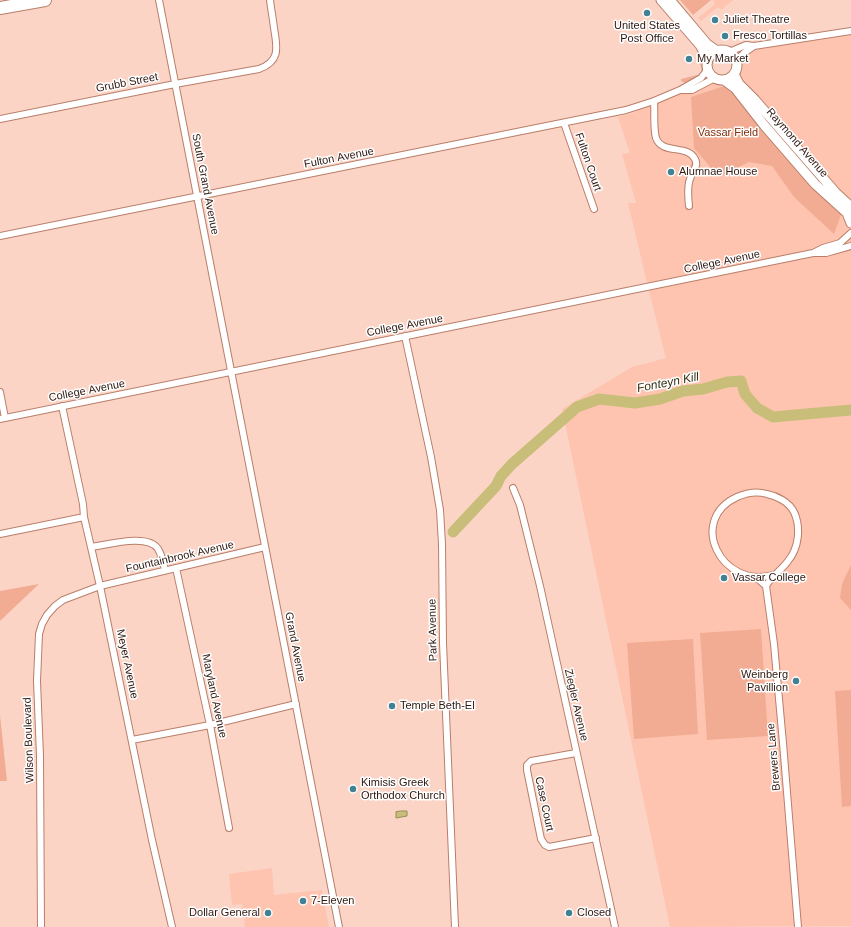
<!DOCTYPE html>
<style>
body{margin:0}
canvas{display:block;background:#fbd4c6}
</style>
<canvas width="851" height="927"></canvas>
<script>
const context = document.querySelector('canvas').getContext('2d');
context.lineJoin = 'round';
function paint(path, color) {
  context.fillStyle = color;
  context.fill(path, 'evenodd');
}
function trace(path, color, width, dash) {
  context.strokeStyle = color;
  context.lineWidth = width;
  context.lineCap = dash ? 'butt' : 'round';
  context.setLineDash(dash || []);
  context.stroke(path);
}
function label(font, color, halo, rows, align = 'center') {
  context.font = font + ' Helvetica,sans-serif';
  context.lineWidth = 3;
  context.setLineDash([]);
  context.textBaseline = 'middle';
  context.strokeStyle = halo;
  context.fillStyle = color;
  for (const [text, x, y, turn = 0] of rows) {
    context.save();
    context.translate(x, y);
    context.rotate((+turn || 0) * Math.PI / 180);
    context.textAlign = isNaN(turn) ? turn : align;
    if (halo) context.strokeText(text, 0, 0);
    context.fillText(text, 0, 0);
    context.restore();
  }
}
paint(new Path2D(`
 M 713,0 L 733,0 L 721,10 L 718,7 L 701,21 L 698,18 L 715,4 Z
 M 851,31 L 851,926 L 670,927 L 562,409 L 632,367 L 666,358 L 649,291 L 628,203 L 636,203 L 622,154 L 630,153 L 618,117 L 633,113 L 651,103 L 680,93 L 692,91 L 710,82 L 732,77 L 739,62 L 742,58 L 751,52 L 754,48 Z
 M 272,868 L 274,895 L 322,890 L 329,927 L 245,927 L 242,904 L 232,905 L 229,874 Z`), '#fec4af');
paint(new Path2D(`
 M 680,0 L 711,0 L 693,15 Z
 M 701,55 L 707,63 L 702,74 L 700,62 Z
 M 697,75 L 700,76 L 685,83 L 681,81 L 681,79 Z
 M 724,86 L 739,95 L 842,212 L 834,234 L 794,197 L 772,166 L 749,162 L 719,177 L 694,148 L 691,97 Z
 M 851,565 L 851,610 L 840,598 L 842,584 Z
 M 39,584 L 1,620 L 0,621 L 0,591 Z
 M 761,629 L 768,736 L 707,740 L 700,633 Z
 M 693,639 L 698,734 L 634,739 L 627,643 Z
 M 851,690 L 851,806 L 842,807 L 835,691 Z
 M 0,715 L 7,781 L 0,781 Z`), '#f1ac93');
const water = new Path2D(`
 M 401,811 L 407,811 L 407,816 L 396,818 L 396,812 Z`);
paint(water, '#c9be79');
trace(water, '#9a8c59', 1);
trace(new Path2D(`
 M 453,532 L 496,486 L 501,476 L 512,464 L 577,407 L 599,399 L 635,403 L 660,399 L 683,391 L 703,389 L 727,382 L 741,381 L 745,394 L 757,408 L 773,417 L 851,410`), '#c9be79', 11);
const street = new Path2D(`
 M 159,0 L 339,927
 M 754,46 L 851,31
 M 729,52 L 746,45 L 754,46 L 744,53 L 736,61
 M 682,90 L 692,90 L 715,78
 M 654,101 C 655,113 653,127 656,138 C 662,155 688,144 695,159 C 699,166 692,172 690,179 C 687,187 688,197 689,206
 M 0,119 L 175,84 L 259,69 C 281,61 277,47 274,28 C 273,19 271,9 270,0
 M 564,123 L 594,209
 M 851,233 L 840,243 L 823,248 L 813,253 L 826,253 L 851,246
 M 0,236 L 626,110 L 654,101 L 680,90 L 701,78 L 708,69
 M 405,336 L 431,457 L 440,510 L 442,544 L 443,643 L 455,927
 M 0,392 L 5,418
 M 62,406 L 83,504 L 84,517 L 100,586 L 152,840 L 172,927
 M 0,419 L 813,253
 M 513,488 L 520,505 L 540,586 L 615,927
 M 0,534 L 84,517
 M 91,547 C 107,545 148,533 158,549 C 162,555 163,563 165,570
 M 176,568 L 210,725 L 229,828
 M 757,578 L 766,586 L 774,644 L 783,743 L 798,927
 M 766,586 C 773,574 781,571 788,561 C 799,548 801,527 794,512 C 789,502 777,496 767,494 C 757,491 746,493 737,497 C 687,520 721,589 773,575
 M 132,740 L 210,725 L 296,704
 M 576,753 L 537,760 L 531,761 L 527,765 L 527,770 L 541,839 L 545,845 L 549,847 L 596,838
 M 41,927 L 40,756 L 37,681 L 39,634 L 42,624 L 47,615 L 55,606 L 63,600 L 100,586 L 265,547`);
const secondary = new Path2D(`
 M 661,0 L 700,45 L 708,60
 M 670,0 L 707,44 L 717,51
 M707 65a15 15 0 1 1 30 0a15 15 0 1 1-30 0Z
 M 734,74 L 739,84 L 755,100 L 836,193 L 851,207
 M 724,80 L 735,88 L 764,125 L 815,184 L 847,213 L 851,223`);
const highway = new Path2D(`
 M 0,8 L 45,0`);
trace(street, '#ba7e69', 8);
trace(secondary, '#ba7e69', 11);
trace(highway, '#ba7e69', 14);
trace(street, '#fff', 6);
trace(secondary, '#fff', 9);
trace(highway, '#fff', 12);
for (const [x, y, r, color] of [
 [647,13,4,"#418194"],
 [715,20,4,"#418194"],
 [725,36,4,"#418194"],
 [689,59,4,"#418194"],
 [671,172,4,"#418194"],
 [724,578,4,"#418194"],
 [796,681,4,"#418194"],
 [392,706,4,"#418194"],
 [353,789,4,"#418194"],
 [303,901,4,"#418194"],
 [268,913,4,"#418194"],
 [569,913,4,"#418194"]
]) {
  const dot = new Path2D();
  dot.arc(x, y, r, 0, 2 * Math.PI);
  context.fillStyle = color;
  context.fill(dot);
  trace(dot, '#fff', 1.5);
}
label('11px', '#2e170f', '#fff', [
 ["Juliet Theatre",723,20],
 ["United States",647,26,"center"],
 ["Post Office",647,39,"center"],
 ["Fresco Tortillas",733,36],
 ["My Market",697,59],
 ["Alumnae House",679,172],
 ["Vassar College",732,578],
 ["Weinberg",788,675,"right"],
 ["Pavillion",788,688,"right"],
 ["Temple Beth-El",400,706],
 ["Kimisis Greek",361,783],
 ["Orthodox Church",361,796],
 ["7-Eleven",311,901],
 ["Dollar General",260,913,"right"],
 ["Closed",577,913]
], 'left');
label('11px', '#2e170f', '#fff', [
 ["Grubb Street",127,83,-11],
 ["Raymond Avenue",797,143,49],
 ["Fulton Avenue",339,158,-11],
 ["Fulton Court",588,162,71],
 ["South Grand Avenue",205,184,79],
 ["College Avenue",722,262,-12],
 ["College Avenue",405,326,-11],
 ["College Avenue",87,391,-11],
 ["Fountainbrook Avenue",180,557,-13],
 ["Park Avenue",433,630,-91],
 ["Grand Avenue",295,647,79],
 ["Meyer Avenue",127,664,78],
 ["Maryland Avenue",214,696,78],
 ["Ziegler Avenue",576,705,77],
 ["Wilson Boulevard",29,740,-92],
 ["Brewers Lane",774,757,-95],
 ["Case Court",544,804,78]
]);
label('11px', '#7d2c0a', '#fff', [
 ["Vassar Field",728,133]
]);
label('italic 12px', '#363112', '#fff', [
 ["Fonteyn Kill",668,383,-11]
]);
</script>
